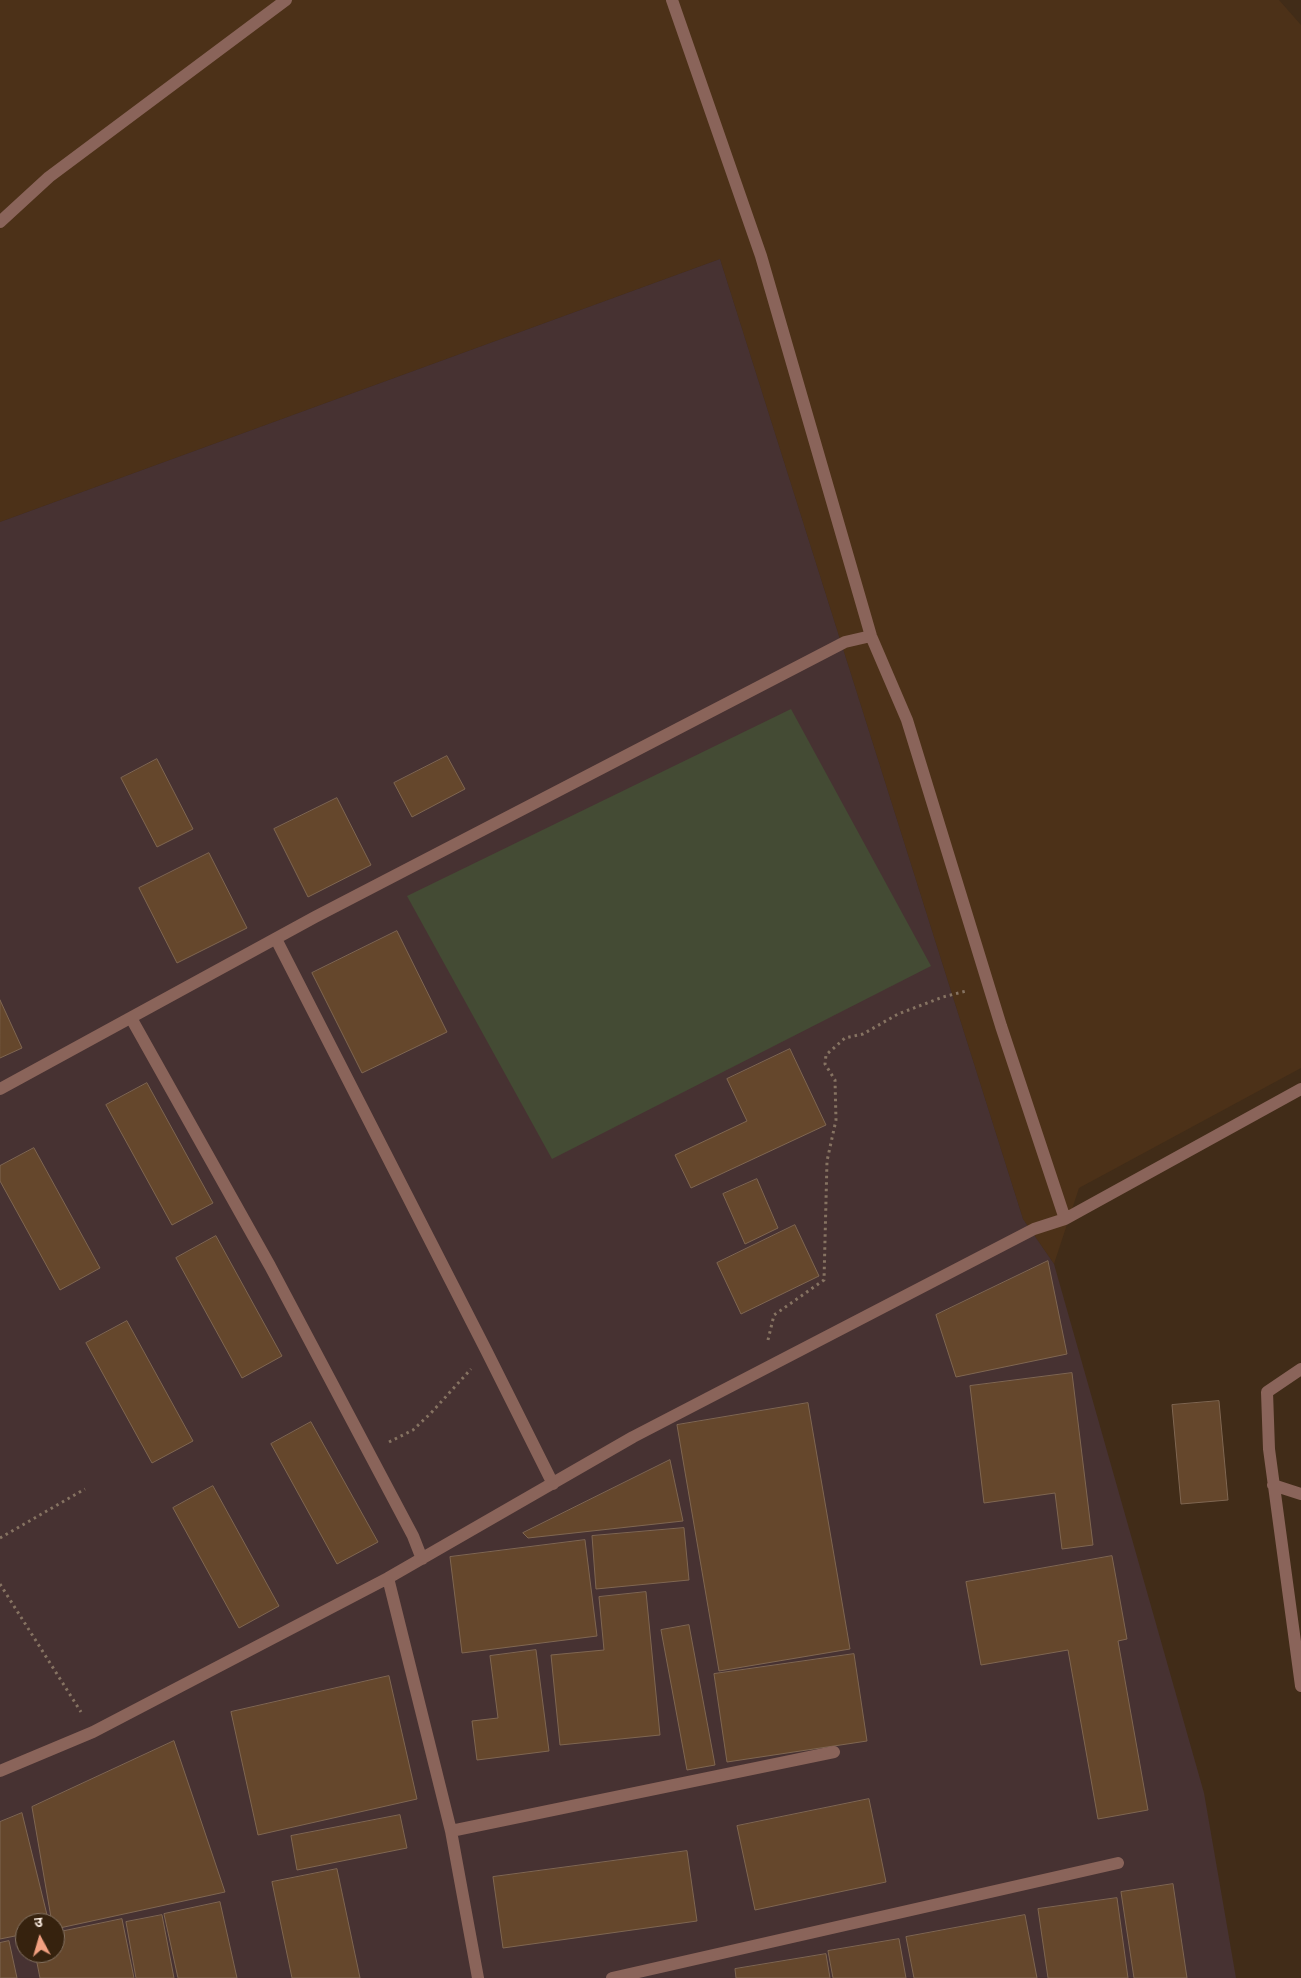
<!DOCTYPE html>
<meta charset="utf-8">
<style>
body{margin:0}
#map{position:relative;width:1301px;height:1978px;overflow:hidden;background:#412c18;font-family:Overpass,"Noto Sans Devanagari",sans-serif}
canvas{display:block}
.north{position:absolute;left:15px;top:1913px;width:50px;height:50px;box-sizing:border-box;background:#36220e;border:1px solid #847262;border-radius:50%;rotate:354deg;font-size:14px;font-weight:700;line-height:20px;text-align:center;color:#faebe0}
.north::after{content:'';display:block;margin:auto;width:18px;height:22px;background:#f2a080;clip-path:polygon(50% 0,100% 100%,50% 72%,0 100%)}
</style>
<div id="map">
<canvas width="1301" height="1978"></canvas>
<div class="north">उ</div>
</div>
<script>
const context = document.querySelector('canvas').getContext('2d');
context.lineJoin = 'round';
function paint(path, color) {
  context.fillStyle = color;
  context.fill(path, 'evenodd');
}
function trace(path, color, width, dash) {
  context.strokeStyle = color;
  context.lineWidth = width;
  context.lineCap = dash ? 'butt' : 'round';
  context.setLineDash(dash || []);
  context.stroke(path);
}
paint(new Path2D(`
 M 0,0 L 1279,0 L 1301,25 L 1301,1068 L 1079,1188 L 1054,1264 L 1023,1219 L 720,259 L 0,522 Z`), '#4c3118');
paint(new Path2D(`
 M 720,259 L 1023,1219 L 1054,1264 L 1204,1793 L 1236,1978 L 0,1978 L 0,522 ZM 25,1923 L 55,1923 L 55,1953 L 25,1953 Z`), '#473232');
paint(new Path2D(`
 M 791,709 L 931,966 L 552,1159 L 407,896 Z`), '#444b34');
const building = new Path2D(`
 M 447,756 L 465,789 L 412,817 L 394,783 Z
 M 157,759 L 193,829 L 157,847 L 121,778 Z
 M 337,798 L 371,865 L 308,897 L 274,829 Z
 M 209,853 L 247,928 L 177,963 L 139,888 Z
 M 397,931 L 447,1032 L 362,1073 L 312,973 Z
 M 0,1000 L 22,1048 L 0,1058 Z
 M 790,1049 L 826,1125 L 691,1188 L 675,1155 L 747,1121 L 727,1079 Z
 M 147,1083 L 213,1203 L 172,1225 L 106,1105 Z
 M 34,1148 L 100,1268 L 60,1290 L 0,1181 L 0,1166 Z
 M 757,1179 L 778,1228 L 745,1244 L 723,1194 Z
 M 795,1225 L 819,1276 L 741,1314 L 717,1263 Z
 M 216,1236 L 282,1356 L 242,1378 L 176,1258 Z
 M 1048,1261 L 1067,1354 L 956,1377 L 936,1315 Z
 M 127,1321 L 193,1441 L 152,1463 L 86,1343 Z
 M 1072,1373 L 1093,1545 L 1062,1549 L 1055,1493 L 984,1503 L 970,1386 Z
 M 1219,1401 L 1228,1500 L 1181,1504 L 1172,1405 Z
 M 808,1403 L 850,1649 L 719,1671 L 677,1425 Z
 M 311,1422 L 378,1542 L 337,1564 L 271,1444 Z
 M 670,1460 L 683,1521 L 528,1538 L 523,1533 Z
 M 213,1486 L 279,1606 L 239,1628 L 173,1508 Z
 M 684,1528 L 689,1580 L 596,1589 L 592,1536 Z
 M 585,1540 L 597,1636 L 462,1653 L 450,1557 Z
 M 1112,1556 L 1127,1639 L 1118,1641 L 1148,1810 L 1098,1819 L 1068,1650 L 981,1665 L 966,1582 Z
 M 646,1592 L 660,1735 L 560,1745 L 551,1655 L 604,1650 L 599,1597 Z
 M 689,1625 L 715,1765 L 687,1770 L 661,1630 Z
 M 536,1650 L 549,1751 L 477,1760 L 472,1721 L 498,1718 L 490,1656 Z
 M 854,1654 L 867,1741 L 727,1762 L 714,1674 Z
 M 389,1676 L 417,1799 L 258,1835 L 231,1712 Z
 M 174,1741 L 225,1892 L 55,1929 L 55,1923 L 52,1923 L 32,1807 Z
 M 869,1799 L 886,1882 L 755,1910 L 737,1826 Z
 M 22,1813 L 49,1923 L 25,1923 L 25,1934 L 0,1939 L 0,1822 Z
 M 400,1815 L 407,1848 L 297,1870 L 291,1836 Z
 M 687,1851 L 697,1921 L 503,1948 L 493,1877 Z
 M 337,1869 L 360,1978 L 292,1978 L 272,1882 Z
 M 1173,1884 L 1187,1978 L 1134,1978 L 1121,1892 Z
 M 1117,1898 L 1128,1978 L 1048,1978 L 1038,1909 Z
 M 220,1902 L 237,1978 L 178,1978 L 164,1914 Z
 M 162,1915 L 174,1978 L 136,1978 L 126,1922 Z
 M 1025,1915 L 1037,1978 L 914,1978 L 906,1937 Z
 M 122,1919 L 134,1978 L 40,1978 L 35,1953 L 55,1953 L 55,1933 Z
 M 899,1939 L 906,1978 L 833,1978 L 828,1951 Z
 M 9,1941 L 17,1978 L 0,1978 L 0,1943 Z
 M 826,1954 L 830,1978 L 736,1978 L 735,1969 Z`);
paint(building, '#65472c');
trace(building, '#7f6651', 1);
trace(new Path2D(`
 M 768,1340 L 774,1315 L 824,1280 L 827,1161 L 836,1120 L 835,1080 L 825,1064 L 826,1055 L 845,1038 L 863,1034 L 898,1014 L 943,997 L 966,991
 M 389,1442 L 413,1430 L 431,1413 L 471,1369
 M 0,1538 L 85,1489
 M 0,1584 L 81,1712`), '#867362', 3, [2.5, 4]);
trace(new Path2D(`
 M 672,0 L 761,256 L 871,636 L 907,720 L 1001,1026 L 1065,1219
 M 0,222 L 49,177 L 286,0
 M 276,939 L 487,1352 L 553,1484
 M 131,1018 L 270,1266 L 413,1536 L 422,1559
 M 0,1089 L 315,917 L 845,642 L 871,636
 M 1301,1369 L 1267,1392 L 1269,1449 L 1301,1686
 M 1273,1485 L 1301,1494
 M 388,1578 L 451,1831 L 478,1978
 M 0,1771 L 93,1732 L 388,1578 L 633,1437 L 1034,1229 L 1065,1219 L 1301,1089
 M 451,1831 L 834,1752
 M 612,1978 L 1118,1863`), '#8a645a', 12);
</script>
